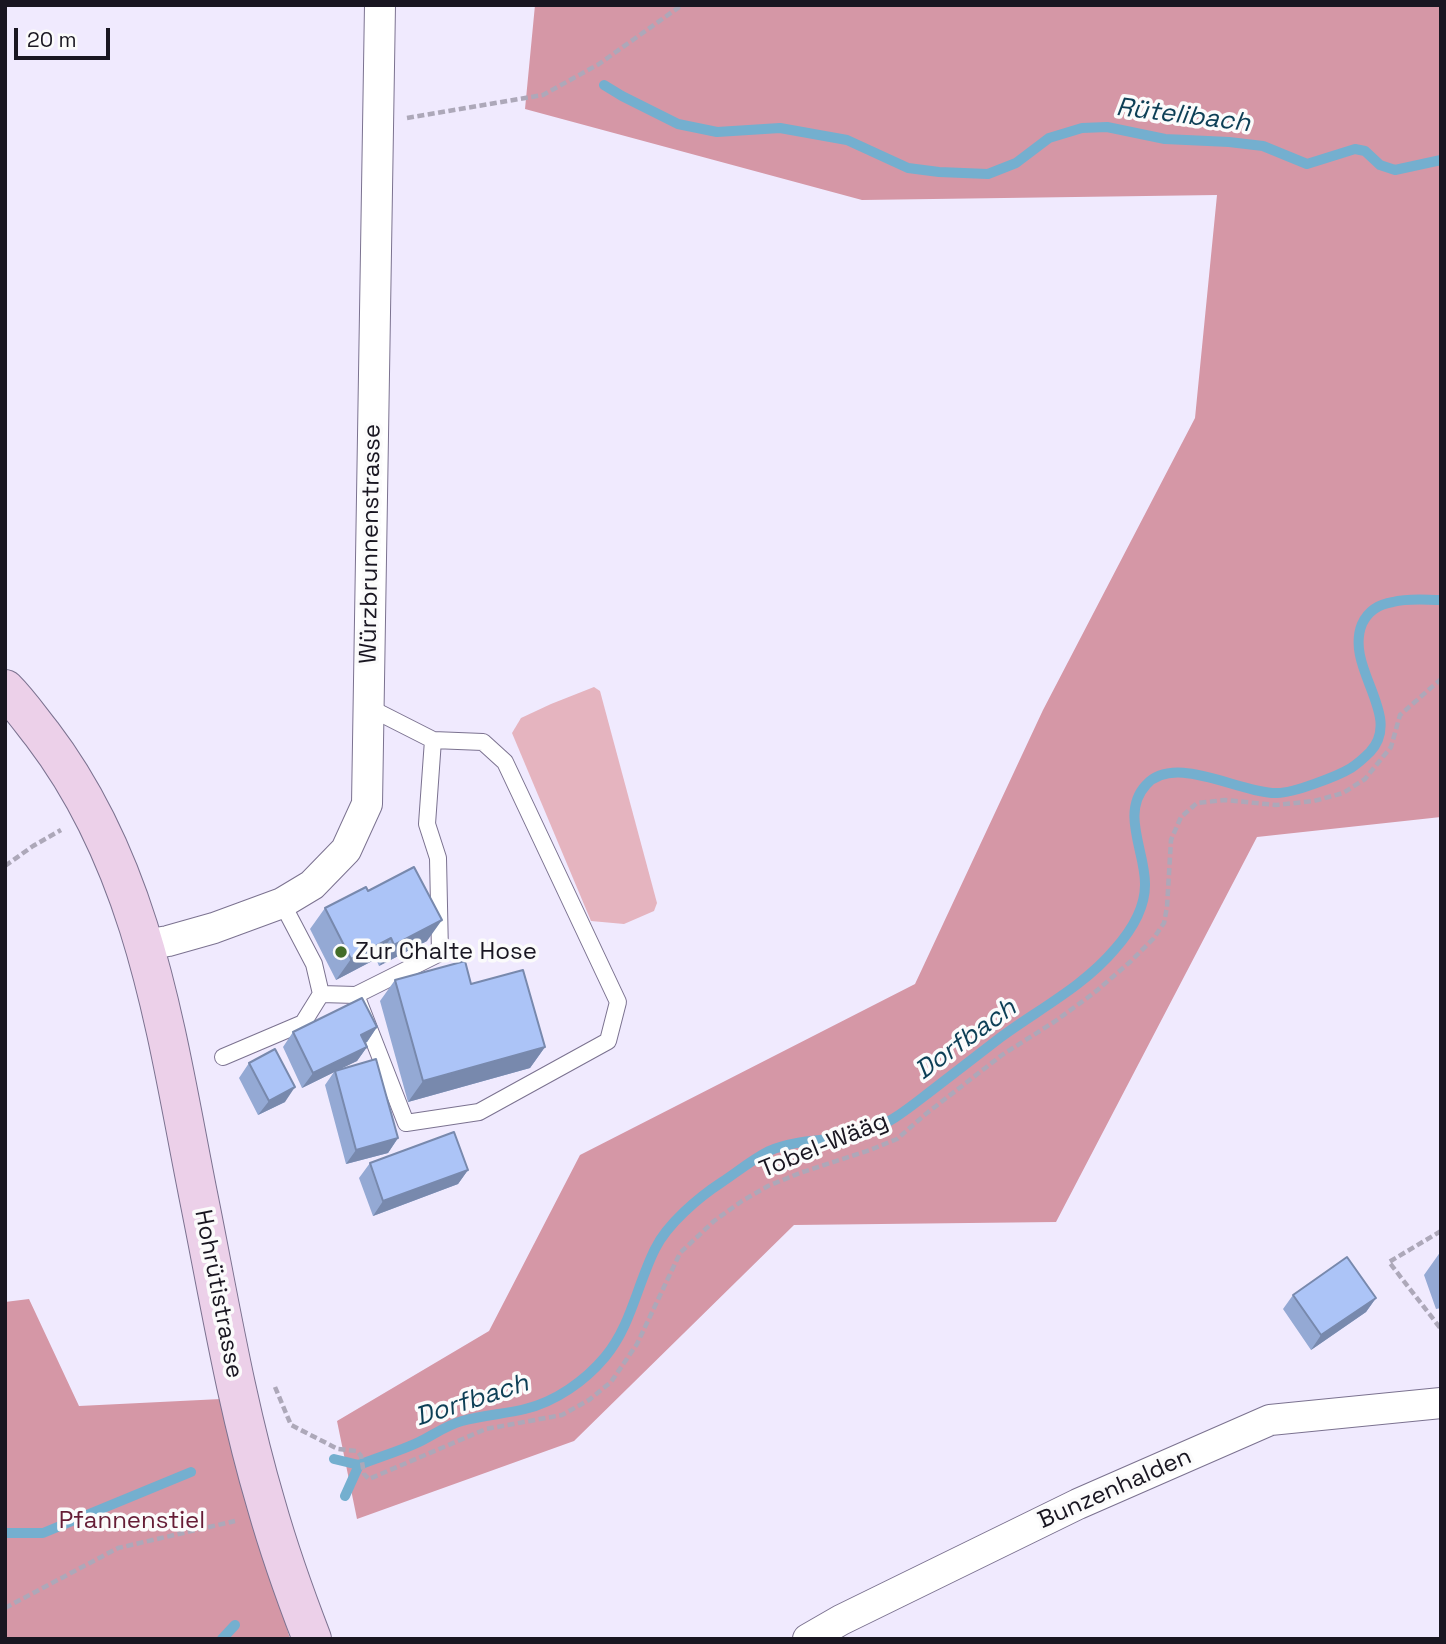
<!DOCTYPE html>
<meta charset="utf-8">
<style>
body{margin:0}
#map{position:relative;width:1446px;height:1644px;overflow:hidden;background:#f0eafe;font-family:"Space Grotesk",sans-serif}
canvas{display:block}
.frame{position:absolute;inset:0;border:7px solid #191621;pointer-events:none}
.scale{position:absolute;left:14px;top:28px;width:96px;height:32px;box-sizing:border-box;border:4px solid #191621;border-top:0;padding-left:9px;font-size:21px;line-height:24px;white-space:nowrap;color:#191621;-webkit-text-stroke:5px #fbfbfb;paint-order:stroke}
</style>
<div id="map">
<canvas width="1446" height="1644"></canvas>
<div class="frame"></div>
<div class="scale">20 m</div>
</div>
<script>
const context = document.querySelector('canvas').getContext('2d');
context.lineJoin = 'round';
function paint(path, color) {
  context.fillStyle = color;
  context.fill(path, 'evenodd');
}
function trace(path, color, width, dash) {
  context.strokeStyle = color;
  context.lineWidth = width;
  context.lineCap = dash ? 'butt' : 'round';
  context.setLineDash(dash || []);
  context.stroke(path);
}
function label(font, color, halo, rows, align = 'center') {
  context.font = font + ' "Space Grotesk",sans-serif';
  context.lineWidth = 7;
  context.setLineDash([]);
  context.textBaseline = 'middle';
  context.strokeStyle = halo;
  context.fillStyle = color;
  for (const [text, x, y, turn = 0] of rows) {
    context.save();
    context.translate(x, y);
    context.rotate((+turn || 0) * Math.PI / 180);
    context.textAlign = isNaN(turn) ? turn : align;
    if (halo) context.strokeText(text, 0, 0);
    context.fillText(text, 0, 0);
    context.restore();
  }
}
paint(new Path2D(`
 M 594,687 L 600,691 L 657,903 L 654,911 L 624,924 L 591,921 L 512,733 L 521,718 L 551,704 Z`), '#e5b4bf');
paint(new Path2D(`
 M 535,5 L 1441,5 L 1441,817 L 1257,837 L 1056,1222 L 794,1225 L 574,1441 L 357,1519 L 337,1421 L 489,1331 L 580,1155 L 915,984 L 1043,710 L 1195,418 L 1217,195 L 862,200 L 525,109 Z
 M 29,1299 L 79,1406 L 221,1399 L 290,1639 L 5,1639 L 5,1302 Z`), '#d597a6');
trace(new Path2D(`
 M 604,85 L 622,96 L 678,124 L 717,132 L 780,128 L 847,140 L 908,168 L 939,172 L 988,174 L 1016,163 L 1049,138 L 1082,128 L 1107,127 L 1165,139 L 1229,142 L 1263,146 L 1307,164 L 1355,149 L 1365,151 L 1380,165 L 1395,170 L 1441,160
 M 334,1459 L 359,1465
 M 345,1496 L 359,1465 C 379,1457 400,1451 419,1442 C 433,1435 447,1425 462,1421 C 483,1415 505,1414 525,1409 C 555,1402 585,1381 605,1357 C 631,1326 637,1285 655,1249 C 667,1224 699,1197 722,1182 C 737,1172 753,1159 769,1151 C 798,1138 833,1142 863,1133 C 889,1125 910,1107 931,1091 C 954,1073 978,1055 1001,1037 C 1039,1009 1084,986 1115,949 C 1130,932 1145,909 1145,885 C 1146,853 1120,813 1146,785 C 1174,753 1239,793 1276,793 C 1291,794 1338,776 1351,768 C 1357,764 1365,757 1370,752 C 1404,716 1344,668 1362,624 C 1368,611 1379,604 1393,602 C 1408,598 1425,600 1441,600
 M 5,1533 L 43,1533 L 191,1472
 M 222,1639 L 235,1625`), '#74afcf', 10);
const service = new Path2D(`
 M 321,994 L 356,995 L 440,953 L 438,858 L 427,824 L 433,740 L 368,707
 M 356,995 L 406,1123 L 479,1112 L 608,1041 L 618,1002 L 505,762 L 483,742 L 433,740
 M 223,1057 L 303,1023 L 321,994 L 314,964 L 282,903`);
const minor = new Path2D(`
 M 145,945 L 168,941 L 214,928 L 282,903 L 312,885 L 346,850 L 367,804 L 380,5
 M 808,1639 L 841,1620 L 1078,1504 L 1270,1420 L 1441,1403`);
const secondary = new Path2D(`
 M 5,689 C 19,703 30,719 42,734 C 145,869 166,1033 198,1194 C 219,1298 236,1403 266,1504 C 279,1550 295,1595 312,1639`);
trace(service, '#7b7290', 18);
trace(minor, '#7b7290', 32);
trace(secondary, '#7b7290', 40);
trace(new Path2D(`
 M 407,118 L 543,95 L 599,64 L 682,5
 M 5,866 L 33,846 L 61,830
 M 1441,1231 L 1389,1262 L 1441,1329
 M 275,1387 L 291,1425 L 338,1449 L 357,1451 L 361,1456 L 364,1474 L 369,1479 L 486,1429 L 562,1415 L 589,1400 L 611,1382 L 637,1344 L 680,1253 L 714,1221 L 742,1201 L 768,1186 L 800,1173 L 870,1150 L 897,1139 L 927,1113 L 1002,1055 L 1054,1022 L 1094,993 L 1130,962 L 1153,939 L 1164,923 L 1167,907 L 1171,840 L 1181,817 L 1197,803 L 1225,800 L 1276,805 L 1314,801 L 1343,793 L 1365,779 L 1391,747 L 1400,715 L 1441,679
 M 5,1608 L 118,1548 L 235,1521`), '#ada8b9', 4.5, [7, 3.5]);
trace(service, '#fff', 16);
trace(minor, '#fff', 30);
trace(secondary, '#ecd0e9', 38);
paint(new Path2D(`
 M 368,891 L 427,941 L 379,966 L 376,959 L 336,980 L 310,929 L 325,908 Z
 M 395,980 L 471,984 L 545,1047 L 530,1068 L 408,1102 L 380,1001 Z
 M 377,1027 L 367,1042 L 365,1043 L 367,1047 L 357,1061 L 339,1069 L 398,1138 L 388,1153 L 346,1164 L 325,1085 L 334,1072 L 302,1088 L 283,1047 L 293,1032 Z
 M 249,1063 L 285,1102 L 258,1115 L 239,1078 Z
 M 370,1163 L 468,1170 L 458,1184 L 373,1216 L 359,1178 Z
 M 1441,1251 L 1441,1308 L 1436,1309 L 1424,1275 Z
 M 1293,1295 L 1376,1298 L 1366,1312 L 1311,1350 L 1283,1309 Z`), '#94a9d4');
paint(new Path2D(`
 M 442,920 L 427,941 L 379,966 L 394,945 Z
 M 391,938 L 376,959 L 336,980 L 351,959 Z
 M 377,1027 L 367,1042 L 351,1050 L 361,1035 Z
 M 367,1047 L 357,1061 L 302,1088 L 313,1073 Z
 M 545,1047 L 530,1068 L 408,1102 L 423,1081 Z
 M 295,1087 L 285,1102 L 258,1115 L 269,1101 Z
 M 398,1138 L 388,1153 L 346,1164 L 356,1150 Z
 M 468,1170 L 458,1184 L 373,1216 L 383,1201 Z
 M 1376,1298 L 1366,1312 L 1311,1350 L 1321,1335 Z`), '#7889ad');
const building = new Path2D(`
 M 414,867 L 442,920 L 394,945 L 391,938 L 351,959 L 325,908 L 366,887 L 368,891 Z
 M 465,961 L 471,984 L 523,970 L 545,1047 L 423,1081 L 395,980 Z
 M 362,998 L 377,1027 L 361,1035 L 367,1047 L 313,1073 L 293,1032 Z
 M 275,1049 L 295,1087 L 269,1101 L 249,1063 Z
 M 376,1059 L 398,1138 L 356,1150 L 335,1071 Z
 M 454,1132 L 468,1170 L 383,1201 L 370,1163 Z
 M 1347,1257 L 1376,1298 L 1321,1335 L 1293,1295 Z`);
paint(building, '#acc4f7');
trace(building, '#7889ad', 2);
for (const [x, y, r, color] of [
 [341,952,7,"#436c28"]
]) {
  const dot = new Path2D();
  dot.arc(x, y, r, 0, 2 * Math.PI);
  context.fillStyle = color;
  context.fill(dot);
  trace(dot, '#fbfbfb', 2.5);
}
label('24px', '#191621', '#fbfbfb', [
 ["Würzbrunnenstrasse",371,544,-89],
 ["Tobel-Wääg",824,1146,-22],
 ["Hohrütistrasse",218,1294,79],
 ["Bunzenhalden",1115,1489,-24]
]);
label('24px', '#191621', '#fbfbfb', [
 ["Zur Chalte Hose",355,952]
], 'left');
label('24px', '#661d36', '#fbfbfb', [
 ["Pfannenstiel",132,1521]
]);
label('italic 26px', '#0d3f56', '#fbfbfb', [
 ["Rütelibach",1183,116,7],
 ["Dorfbach",966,1040,-36],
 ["Dorfbach",472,1401,-18]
]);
</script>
